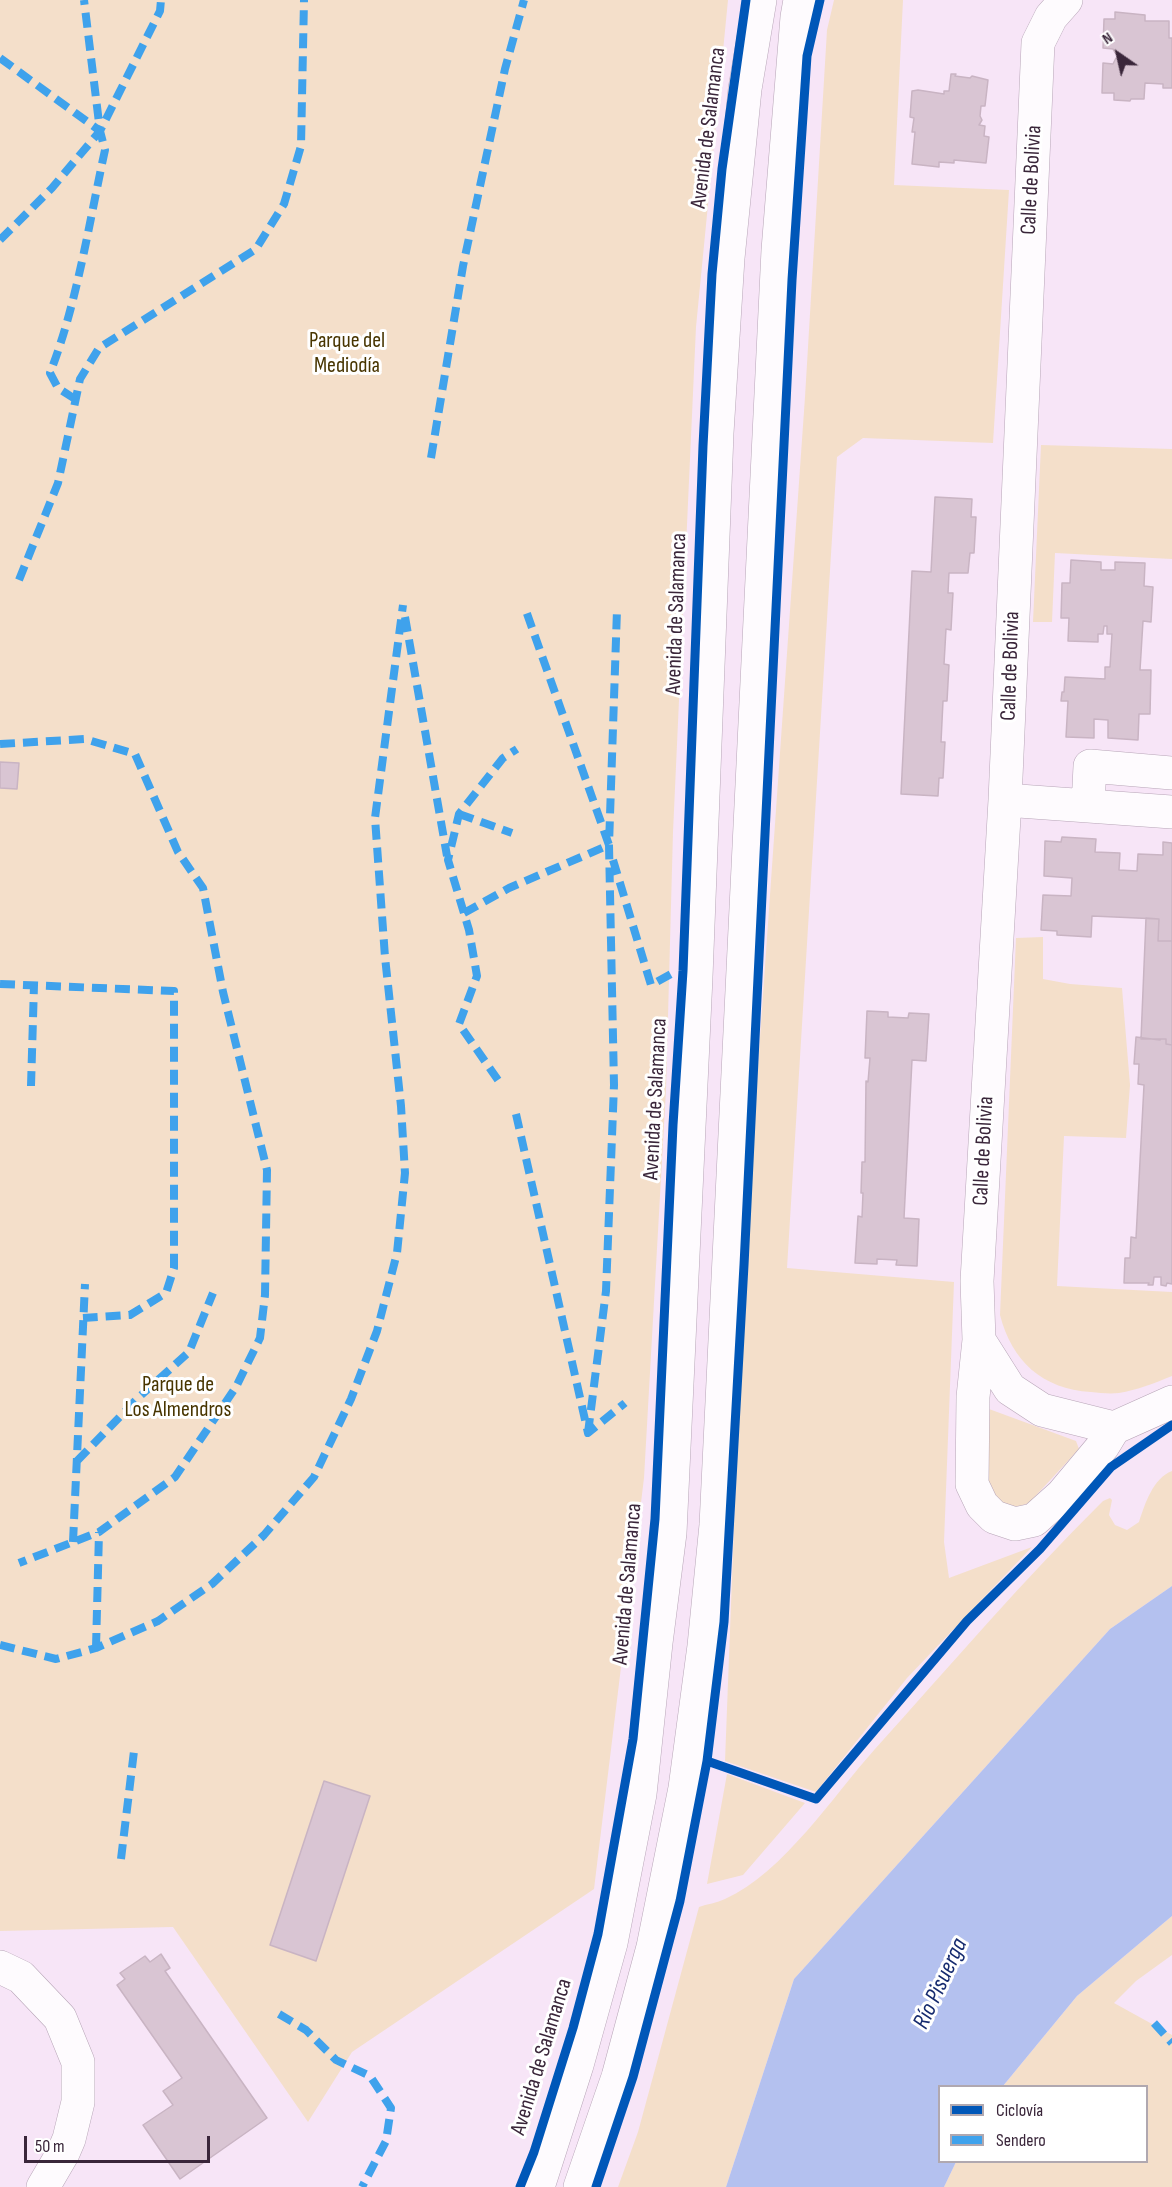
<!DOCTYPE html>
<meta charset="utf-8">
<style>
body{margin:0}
#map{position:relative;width:1172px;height:2187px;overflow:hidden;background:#f7e5f7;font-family:"Sofia Sans Condensed",sans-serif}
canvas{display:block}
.legend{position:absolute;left:938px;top:2085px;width:210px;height:78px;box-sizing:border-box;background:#fff;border:2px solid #b0a8b0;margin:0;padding:8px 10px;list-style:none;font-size:18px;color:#3a263a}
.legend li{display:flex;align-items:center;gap:12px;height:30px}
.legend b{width:30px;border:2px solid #b0a8b0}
.north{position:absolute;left:1088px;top:24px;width:60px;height:60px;-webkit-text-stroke:4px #fff;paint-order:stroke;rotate:326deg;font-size:16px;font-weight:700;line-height:24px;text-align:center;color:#3a263a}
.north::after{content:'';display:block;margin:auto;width:21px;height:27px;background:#3a263a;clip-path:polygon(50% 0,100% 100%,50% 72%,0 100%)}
.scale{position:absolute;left:24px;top:2136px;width:186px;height:27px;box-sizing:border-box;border:3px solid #3a263a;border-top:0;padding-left:8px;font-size:18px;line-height:21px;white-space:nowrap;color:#3a263a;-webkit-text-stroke:4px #fff;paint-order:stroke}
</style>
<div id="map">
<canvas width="1172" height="2187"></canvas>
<ul class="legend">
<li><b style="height:8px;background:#0057b8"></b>Ciclovía</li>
<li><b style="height:8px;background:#3fa2ec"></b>Sendero</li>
</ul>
<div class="north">N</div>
<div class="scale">50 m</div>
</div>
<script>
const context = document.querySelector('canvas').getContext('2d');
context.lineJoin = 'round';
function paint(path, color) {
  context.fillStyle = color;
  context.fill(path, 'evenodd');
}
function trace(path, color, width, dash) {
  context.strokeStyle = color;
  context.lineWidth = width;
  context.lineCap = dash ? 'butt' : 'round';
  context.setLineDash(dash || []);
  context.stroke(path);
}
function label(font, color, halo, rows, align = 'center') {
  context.font = font + ' "Sofia Sans Condensed",sans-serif';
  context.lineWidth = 6;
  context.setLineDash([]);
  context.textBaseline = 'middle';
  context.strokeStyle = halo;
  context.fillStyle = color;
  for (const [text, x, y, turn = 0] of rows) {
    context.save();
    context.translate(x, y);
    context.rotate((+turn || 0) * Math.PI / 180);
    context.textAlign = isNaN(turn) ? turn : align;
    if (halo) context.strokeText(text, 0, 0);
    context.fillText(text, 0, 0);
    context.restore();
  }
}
paint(new Path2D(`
 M 0,0 L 728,0 L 696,327 L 673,832 L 666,1090 L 644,1478 L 594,1889 L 352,2052 L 308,2122 L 173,1927 L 0,1931 Z
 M 834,0 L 903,0 L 894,185 L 1009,190 L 993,443 L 863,438 L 837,457 L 787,1268 L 954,1282 L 944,1542 L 949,1578 L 1032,1547 L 907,1678 L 816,1792 L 725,1761 L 744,1265 L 805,397 L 827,30 Z
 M 1041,445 L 1172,449 L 1172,559 L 1055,553 L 1052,622 L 1033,622 Z
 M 1043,937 L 1043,979 L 1070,984 L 1122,988 L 1130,1085 L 1126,1138 L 1064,1136 L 1057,1286 L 1172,1292 L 1172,1376 C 1155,1383 1137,1390 1119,1393 C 1110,1394 1100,1393 1091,1392 C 1042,1389 1012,1361 1000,1315 L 1016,938 Z
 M 989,1409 L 1076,1441 L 1079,1449 L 1029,1503 L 1015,1508 L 1000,1505 L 986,1477 Z
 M 1172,1471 L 1172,1586 L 1110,1629 L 794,1979 L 726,2187 L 618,2187 L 638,2132 L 699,1907 C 707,1904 717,1903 725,1899 C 783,1873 833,1796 875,1749 C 950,1666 1023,1580 1103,1501 L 1110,1498 L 1112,1500 L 1109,1515 L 1115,1525 L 1127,1530 L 1139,1522 C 1145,1504 1153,1478 1172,1471 Z
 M 727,1774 L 805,1803 L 743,1875 L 707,1884 Z
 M 1172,1916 L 1172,1955 L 1136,1981 L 1114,2003 L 1172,2035 L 1172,2187 L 944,2187 L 956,2162 L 1146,2162 L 1146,2086 L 1003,2086 L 1077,1996 Z`), '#f4dfca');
paint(new Path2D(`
 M 1172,1586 L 1172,1916 L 1077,1996 L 1003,2086 L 940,2086 L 940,2162 L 956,2162 L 944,2187 L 726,2187 L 794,1979 L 1110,1629 Z`), '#b4c1ef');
const building = new Path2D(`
 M 1115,12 L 1145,15 L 1145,21 L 1169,21 L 1169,38 L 1172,38 L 1172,88 L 1163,88 L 1163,84 L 1145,83 L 1144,99 L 1131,99 L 1130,101 L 1114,100 L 1114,93 L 1102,93 L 1103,63 L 1113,64 L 1116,58 L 1123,58 L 1123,55 L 1116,54 L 1113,49 L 1103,48 L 1104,19 L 1115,19 Z
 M 951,74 L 956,74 L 955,76 L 970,78 L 972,76 L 988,80 L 985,106 L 981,106 L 980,116 L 982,120 L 979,125 L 985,126 L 984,136 L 989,137 L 986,163 L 954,160 L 954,163 L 939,162 L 939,167 L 912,164 L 915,132 L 912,132 L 914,118 L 910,117 L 912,91 L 918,90 L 944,94 L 944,91 L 949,91 Z
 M 935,497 L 972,499 L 971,517 L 976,517 L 974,553 L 970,553 L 968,573 L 949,573 L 948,593 L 953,593 L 951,630 L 946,629 L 944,664 L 949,665 L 947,701 L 943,701 L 941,742 L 945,742 L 943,778 L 939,778 L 938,796 L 901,794 L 912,571 L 931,572 Z
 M 1071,560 L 1101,562 L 1101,570 L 1115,570 L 1115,562 L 1145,563 L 1144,586 L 1153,587 L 1151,622 L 1143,621 L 1140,670 L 1151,670 L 1150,714 L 1139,714 L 1138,740 L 1108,738 L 1108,720 L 1094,719 L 1094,738 L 1066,737 L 1068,701 L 1061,701 L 1062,692 L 1064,692 L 1065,677 L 1105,679 L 1105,667 L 1110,667 L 1112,634 L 1107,634 L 1107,626 L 1104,626 L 1103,634 L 1098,634 L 1098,642 L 1068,641 L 1069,618 L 1061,618 L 1062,583 L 1070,583 Z
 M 0,762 L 19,763 L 17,789 L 0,788 Z
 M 1062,837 L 1096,839 L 1095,852 L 1120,853 L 1119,870 L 1137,871 L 1138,854 L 1163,855 L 1163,842 L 1172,843 L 1172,941 L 1158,941 L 1159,919 L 1092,916 L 1091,937 L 1057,935 L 1057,931 L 1041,930 L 1043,895 L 1071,896 L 1072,878 L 1044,876 L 1045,841 L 1061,842 Z
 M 1146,918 L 1159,919 L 1158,941 L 1172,941 L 1172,1045 L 1166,1044 L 1166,1039 L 1141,1039 Z
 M 867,1011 L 888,1012 L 888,1017 L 908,1018 L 909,1013 L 929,1014 L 926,1061 L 912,1060 L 904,1218 L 919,1219 L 917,1266 L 896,1265 L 897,1260 L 877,1259 L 877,1264 L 855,1263 L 858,1216 L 862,1217 L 863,1193 L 861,1193 L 862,1162 L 865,1162 L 866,1081 L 868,1082 L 870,1058 L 865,1058 Z
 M 1136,1037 L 1160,1040 L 1161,1039 L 1166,1039 L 1166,1044 L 1172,1045 L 1172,1284 L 1167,1283 L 1166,1286 L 1161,1285 L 1161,1277 L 1154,1277 L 1153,1285 L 1148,1285 L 1149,1283 L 1124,1283 L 1125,1258 L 1130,1258 L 1131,1237 L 1136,1238 L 1144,1085 L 1138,1084 L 1139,1064 L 1134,1064 Z
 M 324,1781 L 370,1796 L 316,1961 L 270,1945 Z
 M 161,1954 L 170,1968 L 165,1971 L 267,2118 L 180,2179 L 143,2125 L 173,2105 L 163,2091 L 182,2078 L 117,1985 L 125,1979 L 120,1973 L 145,1956 L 150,1962 Z`);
paint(building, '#d9c5d3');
trace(building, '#c9b4c3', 1.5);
const minor = new Path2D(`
 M 1066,0 L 1051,17 L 1038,43 L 1005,800 L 977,1281 L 979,1340 L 1010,1389 L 1042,1410 L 1114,1428
 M 1005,800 L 1172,812
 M 1088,806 L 1090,766 L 1172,773
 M 979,1340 L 973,1397 L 972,1484 L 982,1505 L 994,1517 L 1015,1524 L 1034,1520 L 1062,1495 L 1103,1446 L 1114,1428
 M 1114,1428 L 1172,1402
 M 0,1967 L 21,1977 L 60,2018 L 78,2062 L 78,2102 L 69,2139 L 63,2153 L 43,2187`);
const highway = new Path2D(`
 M 538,2187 L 577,2065 L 611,1943 L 640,1794 L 656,1643 L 670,1533 L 696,977 L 717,433 L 728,258 L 745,89 L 760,0
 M 580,2187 L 618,2077 L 653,1947 L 685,1788 L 704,1646 L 716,1525 L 778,250 L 797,17 L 800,0`);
trace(minor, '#b7a5b7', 34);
trace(highway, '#b7a5b7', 34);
trace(minor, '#fefbfe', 33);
trace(highway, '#fefbfe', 33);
trace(new Path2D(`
 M 0,58 L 100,131
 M 0,240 L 52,188 L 100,131 L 160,11 L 161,0
 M 75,399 L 58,388 L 50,373 C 77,304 89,223 105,150 L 100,131 L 84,0
 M 431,458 L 463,266 L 505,69 L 524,0
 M 19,580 L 58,483 L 80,379 L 99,348 L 256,249 L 284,204 L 301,146 L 304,0
 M 405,617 L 447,856
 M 0,744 L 85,739 L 135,754 L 178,852 L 203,888 L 223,992 L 267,1170 L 265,1295 L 260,1338 L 236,1387 L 175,1477 L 99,1532 L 19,1563
 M 459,814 L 512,833
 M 613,860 L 651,985 L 671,974
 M 464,913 L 509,888 L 609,845 L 525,608
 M 0,984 L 174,991 L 174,1268 L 166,1293 L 130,1315 L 83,1318
 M 498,1080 L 459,1024 L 477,976 L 469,930 L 448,860 L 459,814 L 503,758 L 517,749
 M 31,1086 L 34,985
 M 516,1114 L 588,1433 L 625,1403
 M 588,1433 L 606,1291 L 614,1085 L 609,845 L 617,610
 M 77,1461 L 138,1398 L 189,1352 L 213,1293
 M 73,1542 L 85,1284
 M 0,1645 L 56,1659 L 96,1648 L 158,1621 L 212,1584 L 264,1535 L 314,1477 L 351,1399 L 377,1331 L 397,1253 L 405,1173 L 401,1106 L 385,957 L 375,818 L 403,605
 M 96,1648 L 99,1532
 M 121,1859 L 134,1751
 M 279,2014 L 306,2030 L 336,2060 L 370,2076 L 391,2108 L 386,2141 L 362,2187
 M 1154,2023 L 1172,2043`), '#3fa2ec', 8, [15, 8]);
trace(new Path2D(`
 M 707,1761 L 816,1799 L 967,1621 L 1040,1549 L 1111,1467 L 1172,1425
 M 520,2187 L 534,2152 L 573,2028 L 598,1934 L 633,1739 L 655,1519 L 673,1125 L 683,971 L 703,446 L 712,274 L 722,169 L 746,0
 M 596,2187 L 633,2077 L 680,1901 L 707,1761 L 724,1622 L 744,1265 L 792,280 L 807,56 L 820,0`), '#0057b8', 9);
label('22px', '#3a263a', '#fff', [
 ["Avenida de Salamanca",709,128,-83],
 ["Calle de Bolivia",1032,180,-87],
 ["Avenida de Salamanca",677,614,-88],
 ["Calle de Bolivia",1011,666,-88],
 ["Avenida de Salamanca",656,1099,-87],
 ["Calle de Bolivia",984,1151,-87],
 ["Avenida de Salamanca",628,1584,-85],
 ["Avenida de Salamanca",542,2057,-73]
]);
label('22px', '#483500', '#fff', [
 ["Parque del",347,341],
 ["Mediodía",347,366],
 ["Parque de",178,1385],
 ["Los Almendros",178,1410]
]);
label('italic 24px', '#162b6f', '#fff', [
 ["Río Pisuerga",941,1984,-65]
]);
</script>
